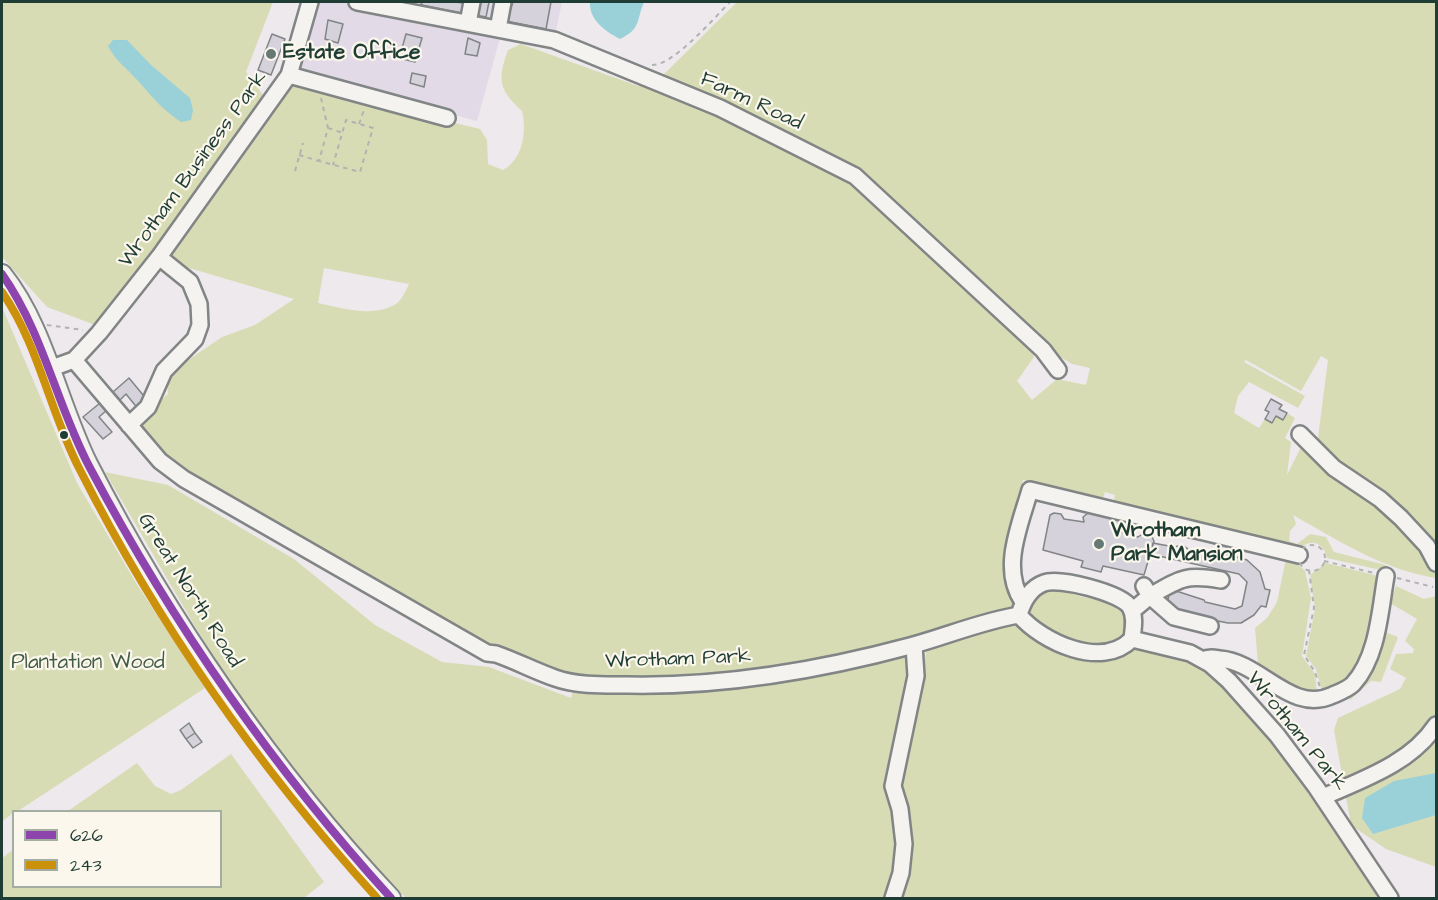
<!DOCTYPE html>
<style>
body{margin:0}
#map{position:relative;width:1438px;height:900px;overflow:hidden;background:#ede9ed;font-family:"Architects Daughter",sans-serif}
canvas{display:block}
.frame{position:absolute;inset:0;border:3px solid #1f3d34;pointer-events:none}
.legend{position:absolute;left:12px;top:810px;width:210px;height:78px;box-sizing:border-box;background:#fbf7ec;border:2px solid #a3ada2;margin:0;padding:8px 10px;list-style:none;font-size:18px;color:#1f3d34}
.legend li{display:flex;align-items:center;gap:12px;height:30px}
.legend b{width:30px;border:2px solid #a3ada2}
</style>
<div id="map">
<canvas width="1438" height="900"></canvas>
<div class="frame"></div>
<ul class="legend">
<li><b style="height:8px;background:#8e44ad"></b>626</li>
<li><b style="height:8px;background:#cc910a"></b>243</li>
</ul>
</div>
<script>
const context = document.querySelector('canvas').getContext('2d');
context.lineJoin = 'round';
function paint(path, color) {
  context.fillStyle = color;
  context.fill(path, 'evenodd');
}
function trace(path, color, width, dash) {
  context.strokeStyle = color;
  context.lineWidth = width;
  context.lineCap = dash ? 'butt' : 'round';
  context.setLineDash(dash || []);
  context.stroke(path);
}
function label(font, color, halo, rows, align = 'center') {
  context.font = font + ' "Architects Daughter",sans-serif';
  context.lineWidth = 4.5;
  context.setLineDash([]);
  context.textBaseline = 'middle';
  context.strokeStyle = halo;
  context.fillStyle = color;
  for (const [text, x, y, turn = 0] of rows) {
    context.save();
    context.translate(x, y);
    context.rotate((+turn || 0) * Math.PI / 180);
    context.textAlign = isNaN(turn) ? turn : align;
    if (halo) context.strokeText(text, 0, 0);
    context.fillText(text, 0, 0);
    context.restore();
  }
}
paint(new Path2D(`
 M 320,2 L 562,2 L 554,40 L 502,31 L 477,121 L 299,74 Z`), '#e2dbe7');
paint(new Path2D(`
 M 2,2 L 273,2 L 246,72 L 266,99 L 169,238 L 98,326 L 47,307 L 2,257 Z
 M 737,2 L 1436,2 L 1436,578 C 1384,570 1339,541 1293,515 L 1296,524 L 1290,531 L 1289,541 L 1297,544 L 1310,534 L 1326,537 L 1334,552 L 1386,565 L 1385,571 L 1327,558 C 1323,541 1310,538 1298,550 L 1113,504 L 1115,495 L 1105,492 L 1102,501 L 1023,480 L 1020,492 L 1026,494 L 1015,608 L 1009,612 L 915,641 L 906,639 L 788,672 L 610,680 L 589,676 L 577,678 L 492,648 L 353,572 C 349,561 341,559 330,558 L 175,468 C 170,456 165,453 155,448 C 149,444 143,435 138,430 L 141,416 L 168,394 L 167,381 L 172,371 L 222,337 L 255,325 L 294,299 L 179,265 L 171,254 L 291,83 L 480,129 L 487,140 L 488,164 L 503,170 C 523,159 527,132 522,111 C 499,90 497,80 508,50 L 521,44 L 638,86 L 649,81 L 860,185 L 1032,348 L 1034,357 L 1017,381 L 1032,400 L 1057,379 L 1086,385 L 1090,368 L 1072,364 L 1054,353 L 876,183 L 824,152 L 734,106 L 662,76 ZM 324,268 L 409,284 C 406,290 402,300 396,304 C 374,318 341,308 318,303 ZM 1321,356 L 1328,360 L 1317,445 L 1337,460 L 1303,443 L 1287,475 L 1291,442 L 1285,438 L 1295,418 L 1287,413 L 1283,420 L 1276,416 L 1272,423 L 1265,419 L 1259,428 L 1234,413 L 1238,396 L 1249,382 L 1298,408 L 1305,396 L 1244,362 L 1246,360 L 1301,391 Z
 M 2,307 L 77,483 L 136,583 L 205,688 L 18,811 L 14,812 L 2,822 Z
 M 105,472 L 168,485 L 294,559 L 375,625 L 442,662 L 489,667 L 571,698 L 575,685 L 625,691 L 900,653 C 913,659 912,668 914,681 L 886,790 C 908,826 897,861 888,898 L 406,898 C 366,857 323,817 289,770 C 220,676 165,573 105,472 Z
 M 1287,554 L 1297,558 L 1300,566 L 1305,571 L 1311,598 L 1302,656 L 1315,674 L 1317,693 L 1299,693 L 1260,668 L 1258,664 L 1255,628 L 1267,618 L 1277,602 Z
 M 1326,563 L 1382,577 L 1363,659 L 1343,687 L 1322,691 L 1316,669 L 1306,656 L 1315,609 L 1310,575 Z
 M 1057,586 C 1078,599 1095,600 1120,599 L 1123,603 L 1129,628 L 1120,642 C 1078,653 1064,643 1029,618 L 1028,611 L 1035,593 Z
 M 1396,586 L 1424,599 L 1436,596 L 1436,867 L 1386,849 L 1351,825 L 1334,730 L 1338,718 L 1400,689 L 1406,678 L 1390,669 L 1396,654 L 1413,653 L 1414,649 L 1405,641 L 1417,619 L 1390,603 Z
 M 1008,621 L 1025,629 L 1045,642 L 1123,652 L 1138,646 L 1199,662 L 1259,719 L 1314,790 L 1384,898 L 898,898 L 909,827 L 906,803 L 899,780 L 926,653 L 929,645 Z
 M 1379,630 L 1398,637 L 1381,682 L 1371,681 L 1350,700 L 1345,693 Z
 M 231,754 L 324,882 L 304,898 L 2,898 L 2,858 L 13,850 L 14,886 L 220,886 L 220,812 L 68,811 L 137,763 L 155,786 L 171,794 L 181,790 Z`), '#d8dcb4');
paint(new Path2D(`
 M 590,2 L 644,2 C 636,21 641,29 620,39 C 605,31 589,20 590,2 Z
 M 113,40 L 127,40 L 151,65 L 190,98 L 193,110 L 191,120 L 181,122 C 164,111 153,98 139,82 C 128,69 116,62 108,46 Z
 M 1436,773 L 1436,815 L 1373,834 L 1362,818 L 1365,798 L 1394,781 Z`), '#9ad1d9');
const building = new Path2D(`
 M 422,2 L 455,2 L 463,3 L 461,13 L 421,5 Z
 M 478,2 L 489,2 L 486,17 L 475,15 Z
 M 513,2 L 551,2 L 546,29 L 506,21 Z
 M 328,20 L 343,24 L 338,43 L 325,39 Z
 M 272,34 L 285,39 L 271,75 L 258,70 Z
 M 406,34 L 422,38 L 415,62 L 403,59 L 404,53 L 401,52 Z
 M 468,38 L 480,43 L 477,56 L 465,54 Z
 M 412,73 L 426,76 L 424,87 L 410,83 Z
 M 129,378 L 148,401 L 139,410 L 126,394 L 120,400 L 113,392 Z
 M 1271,399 L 1282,405 L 1279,409 L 1287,413 L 1283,420 L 1276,416 L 1272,423 L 1265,419 L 1269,412 L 1265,410 Z
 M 100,403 L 107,410 L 99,417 L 112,432 L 103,439 L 83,417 Z
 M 1092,510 L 1121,520 L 1122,525 L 1118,531 L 1126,534 L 1138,537 L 1144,533 L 1151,535 L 1154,541 L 1144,575 L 1103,566 L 1101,572 L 1081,567 L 1083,561 L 1043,550 L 1050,515 L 1054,513 L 1061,514 L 1064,519 L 1084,522 L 1083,517 Z
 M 1153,543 L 1174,547 L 1183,545 L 1189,550 L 1211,555 L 1212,550 L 1247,560 L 1260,572 L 1265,589 L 1270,590 L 1266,607 L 1261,606 L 1254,615 L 1241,623 L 1228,623 L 1177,613 L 1177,608 L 1167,605 L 1170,589 L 1204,600 L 1205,602 L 1235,609 L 1242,606 L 1247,582 L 1239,574 L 1150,554 Z
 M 189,723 L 195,733 L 186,739 L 180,730 Z
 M 195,733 L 202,742 L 193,748 L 186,739 Z`);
paint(building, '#d5d2dc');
trace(building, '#818585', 1.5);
const minor = new Path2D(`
 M 357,2 L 554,40 L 720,108 L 855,176 L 1043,350 L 1058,370
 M 468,23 L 472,2
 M 498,29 L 503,2
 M 289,75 L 310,2
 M 74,360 L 160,461 L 184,479 L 487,653 L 496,654 C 516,661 535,671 555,678 C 577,686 605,685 627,685 C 724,687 817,671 910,646 C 947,636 982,621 1019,615 C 1023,601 1030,588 1044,583 C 1059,577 1121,593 1130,607 C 1136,617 1133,629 1132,639 L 1190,653 L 1210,664 L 1229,681 L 1277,735 L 1316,787 L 1390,898
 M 49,369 L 74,360 L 99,333 L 159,257 L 289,75 L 447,118
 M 129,425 L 148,407 L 164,371 L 195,339 L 200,325 L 199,304 L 190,282 L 159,257
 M 1300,434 L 1334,468 L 1380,499 L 1401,518 L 1427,546 L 1436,563
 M 1144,586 L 1150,596 C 1181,578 1186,574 1221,580
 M 1023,602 C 1000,569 1020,525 1030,490 L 1299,555
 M 1132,611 L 1150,596 L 1174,617 L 1210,626
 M 1019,615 C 1042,642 1102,670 1132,639
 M 1203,660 C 1209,657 1214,658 1220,659 C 1261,662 1291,715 1333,695 C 1340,692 1348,689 1353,684 C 1378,657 1380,610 1386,576
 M 1323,797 C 1364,779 1411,763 1436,725
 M 893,898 L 901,873 L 904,844 L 900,809 L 893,786 L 916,676 L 914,645`);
const major = new Path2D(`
 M 2,274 C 44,326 58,404 88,464 C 166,617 274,774 391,898`);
trace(minor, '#818585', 20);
trace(major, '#818585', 22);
trace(new Path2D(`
 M 652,65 C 673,66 715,17 730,2
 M 321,98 L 328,128 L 319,161 L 360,172 L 373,128 L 346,120 L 333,165
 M 359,124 L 364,110
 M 328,128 L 343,133
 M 299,155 L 319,161
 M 295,171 L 303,143
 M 47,325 L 83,330
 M1299 558a13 13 0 1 1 26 0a13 13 0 1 1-26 0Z
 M 1324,561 L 1374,573
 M 1309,570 L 1314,608 L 1304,655 L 1315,672 L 1320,687
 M 1397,578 L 1433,587`), '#b1b3b1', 2, [4.5, 4.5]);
trace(minor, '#f5f3f0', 15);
trace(major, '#f5f3f0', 18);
trace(new Path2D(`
 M 2,274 C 44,334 56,404 90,468 C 173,624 272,767 391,898`), '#8e44ad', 8);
trace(new Path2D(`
 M 2,292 C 39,345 50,413 80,470 C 159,626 260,769 377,898`), '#cc910a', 8);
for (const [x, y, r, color] of [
 [271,54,6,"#677975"],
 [64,435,5,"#1f3d34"],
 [1099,544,6,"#677975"]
]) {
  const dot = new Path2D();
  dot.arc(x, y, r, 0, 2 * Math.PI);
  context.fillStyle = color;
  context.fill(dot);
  trace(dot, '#fbf7ec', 2);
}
label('bold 21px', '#1f3d34', '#fbf7ec', [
 ["Estate Office",283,54],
 ["Wrotham",1111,532],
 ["Park Mansion",1111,556]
], 'left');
label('21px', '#1f3d34', '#fbf7ec', [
 ["Farm Road",751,102,25],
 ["Wrotham Business Park",194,170,-54],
 ["Great North Road",189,591,58],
 ["Wrotham Park",678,660,-2],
 ["Wrotham Park",1296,732,51]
]);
label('21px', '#415b44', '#fbf7ec', [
 ["Plantation Wood",88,664]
]);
</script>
